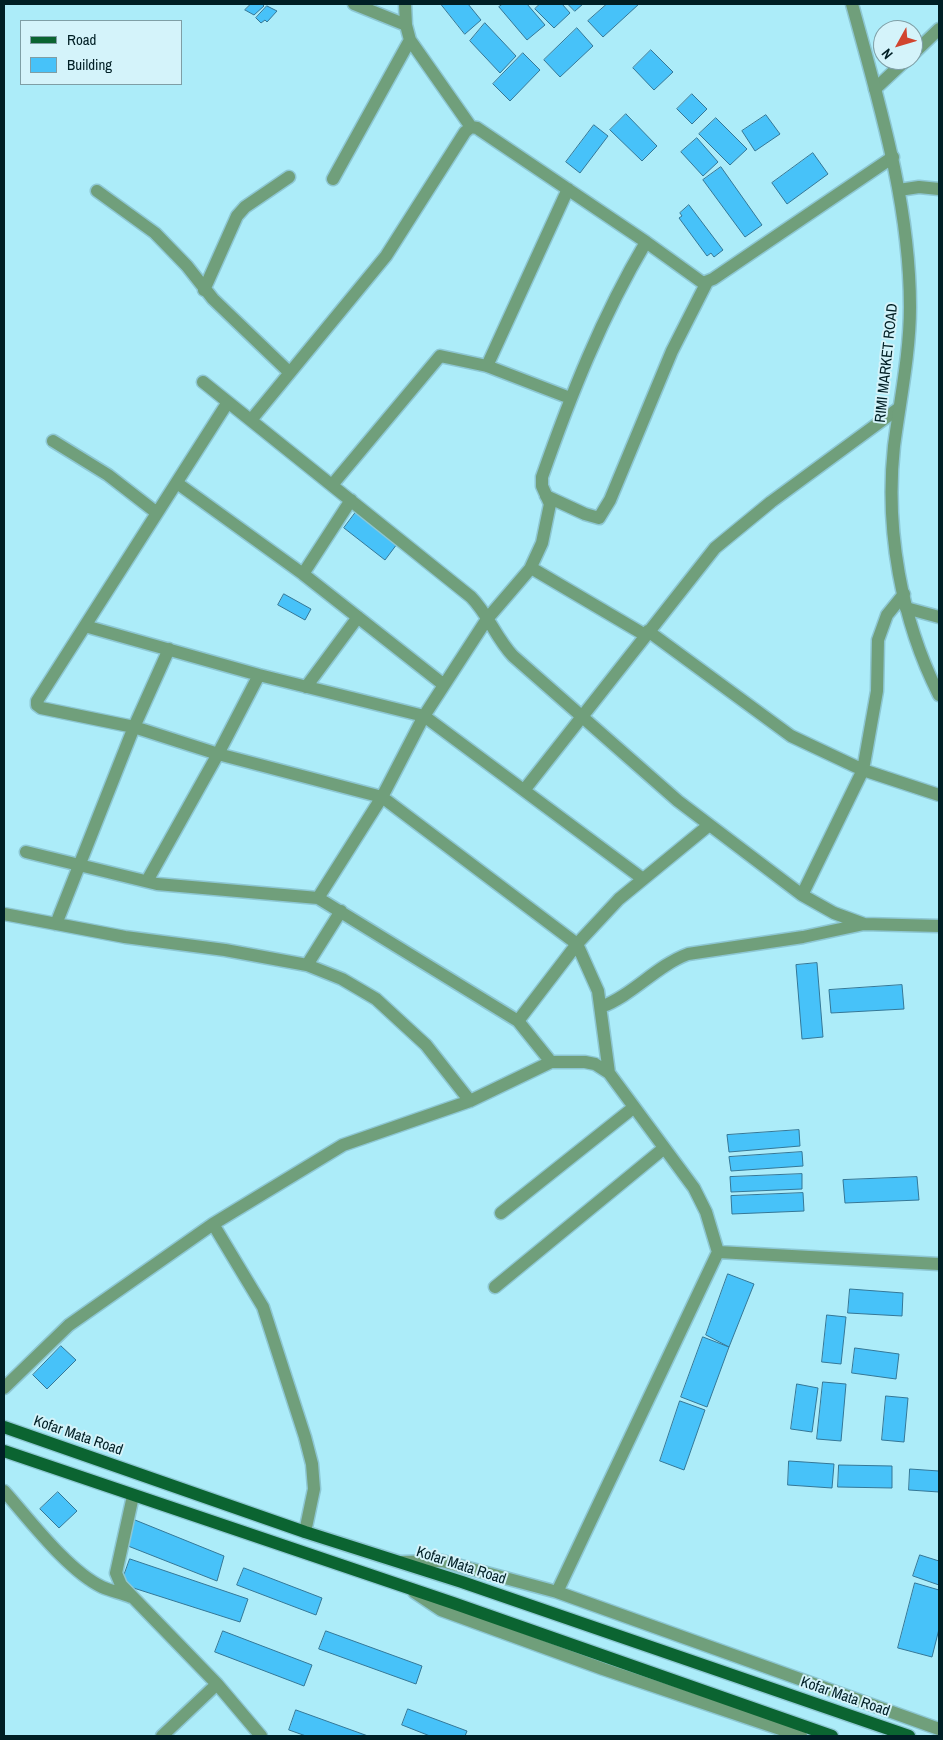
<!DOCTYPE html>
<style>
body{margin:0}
#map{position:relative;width:943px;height:1740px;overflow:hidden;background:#acecf9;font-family:"Archivo Narrow",sans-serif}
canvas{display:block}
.frame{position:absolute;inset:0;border:5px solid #001f25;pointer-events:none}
.legend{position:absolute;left:20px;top:20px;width:162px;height:65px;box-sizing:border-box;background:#d4f3fa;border:1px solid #7f9ea5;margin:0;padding:6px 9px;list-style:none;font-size:15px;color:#001f25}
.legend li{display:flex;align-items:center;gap:10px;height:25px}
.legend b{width:25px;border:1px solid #7f9ea5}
.north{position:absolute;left:873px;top:20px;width:50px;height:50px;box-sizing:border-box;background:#d4f3fa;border:1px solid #7f9ea5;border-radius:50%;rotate:231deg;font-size:14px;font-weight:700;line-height:20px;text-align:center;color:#001f25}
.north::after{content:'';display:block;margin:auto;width:18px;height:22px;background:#d1452f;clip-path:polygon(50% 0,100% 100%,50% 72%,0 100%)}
</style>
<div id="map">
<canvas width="943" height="1740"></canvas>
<div class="frame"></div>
<ul class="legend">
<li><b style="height:6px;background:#0b6431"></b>Road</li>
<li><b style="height:14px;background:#47c2f9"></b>Building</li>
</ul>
<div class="north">N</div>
</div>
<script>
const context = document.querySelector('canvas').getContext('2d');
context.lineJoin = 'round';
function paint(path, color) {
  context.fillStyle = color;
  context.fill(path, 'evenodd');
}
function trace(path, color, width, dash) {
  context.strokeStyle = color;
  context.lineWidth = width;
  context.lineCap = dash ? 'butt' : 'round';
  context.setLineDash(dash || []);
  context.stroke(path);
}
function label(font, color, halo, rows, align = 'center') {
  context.font = font + ' "Archivo Narrow",sans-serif';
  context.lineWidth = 4;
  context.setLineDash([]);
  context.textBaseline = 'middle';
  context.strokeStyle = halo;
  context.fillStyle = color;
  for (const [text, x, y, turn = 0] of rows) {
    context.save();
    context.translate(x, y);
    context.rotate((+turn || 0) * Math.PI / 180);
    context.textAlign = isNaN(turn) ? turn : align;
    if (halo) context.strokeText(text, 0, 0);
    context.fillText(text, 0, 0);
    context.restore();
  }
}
const building = new Path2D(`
 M 251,4 L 262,4 L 264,6 L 254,15 L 245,10 Z
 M 441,4 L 468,4 L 481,20 L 465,34 Z
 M 503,4 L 527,4 L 545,25 L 527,40 L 499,7 Z
 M 540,4 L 562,4 L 570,13 L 554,28 L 535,9 Z
 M 568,4 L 583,4 L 575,11 Z
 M 607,4 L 639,4 L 603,37 L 588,21 Z
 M 267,6 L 277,11 L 267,22 L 265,20 L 261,23 L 256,18 Z
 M 485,23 L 516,56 L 500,73 L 470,41 Z
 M 577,28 L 593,46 L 560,77 L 544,60 Z
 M 651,50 L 673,72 L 654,90 L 633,68 Z
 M 523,53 L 540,70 L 510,101 L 493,84 Z
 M 692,94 L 707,109 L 692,124 L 677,109 Z
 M 626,114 L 657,146 L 642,161 L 610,130 Z
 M 766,115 L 780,134 L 755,151 L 742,131 Z
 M 716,118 L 747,149 L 730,165 L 699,134 Z
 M 594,125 L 608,136 L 580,173 L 566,162 Z
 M 697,138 L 718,162 L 703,176 L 681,152 Z
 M 813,153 L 828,174 L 787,204 L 772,183 Z
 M 721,167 L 762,225 L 745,237 L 703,180 Z
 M 689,205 L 723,250 L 714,257 L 711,253 L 707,256 L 679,218 L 682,216 L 680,213 Z
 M 356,512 L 397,544 L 385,560 L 344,528 Z
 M 284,594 L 311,609 L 305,620 L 278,605 Z
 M 817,963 L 823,1037 L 802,1039 L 796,965 Z
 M 902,985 L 904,1009 L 831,1013 L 829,990 Z
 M 799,1130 L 800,1146 L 729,1152 L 727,1135 Z
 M 802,1152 L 803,1166 L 731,1171 L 729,1157 Z
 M 802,1174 L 802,1189 L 731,1192 L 730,1177 Z
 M 917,1177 L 919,1200 L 845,1203 L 843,1180 Z
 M 803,1193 L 804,1211 L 732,1214 L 731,1196 Z
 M 728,1274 L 754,1284 L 729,1347 L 706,1335 Z
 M 850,1289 L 903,1293 L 902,1316 L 848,1313 Z
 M 827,1315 L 846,1317 L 841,1364 L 822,1362 Z
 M 703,1337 L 729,1347 L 707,1407 L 681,1397 Z
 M 61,1346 L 76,1360 L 47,1389 L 33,1375 Z
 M 855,1348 L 899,1354 L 896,1379 L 852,1373 Z
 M 823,1382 L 846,1384 L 841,1441 L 817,1439 Z
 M 797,1384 L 818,1388 L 812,1432 L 791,1429 Z
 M 886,1396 L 908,1398 L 904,1442 L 882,1440 Z
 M 680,1401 L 705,1410 L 684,1470 L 660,1461 Z
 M 789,1461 L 834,1464 L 832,1488 L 788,1485 Z
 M 839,1465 L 892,1466 L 892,1488 L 838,1487 Z
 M 910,1469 L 939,1471 L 939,1492 L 909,1490 Z
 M 58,1492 L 77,1511 L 59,1528 L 40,1509 Z
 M 135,1520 L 224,1556 L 217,1581 L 128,1546 Z
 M 920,1555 L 939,1561 L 939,1585 L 913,1576 Z
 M 130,1559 L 248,1599 L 240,1622 L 121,1584 Z
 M 244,1568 L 322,1598 L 316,1615 L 237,1585 Z
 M 915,1583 L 939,1590 L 939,1629 L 932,1657 L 898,1648 Z
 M 223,1631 L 312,1665 L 304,1686 L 215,1652 Z
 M 326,1631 L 422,1666 L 416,1684 L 319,1649 Z
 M 408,1709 L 467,1731 L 465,1736 L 430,1736 L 402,1725 Z
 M 296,1710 L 368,1736 L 306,1736 L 289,1730 Z`);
paint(building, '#47c2f9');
trace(building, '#347797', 1);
const minor = new Path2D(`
 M 354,4 L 406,25
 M 405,4 L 406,25 L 410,40 L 471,127 L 477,128 L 646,242 L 703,283 L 713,279 L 893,157
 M 913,54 L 939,29
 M 875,89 L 906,60
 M 333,179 L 410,40
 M 899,190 L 919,187 L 939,189
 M 97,191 L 155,233 L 187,266 L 213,299 L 289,372
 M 204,290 L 237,216 L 245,207 L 289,177
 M 487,366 L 568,189
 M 203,382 L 471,597 C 488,614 496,638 513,656 L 678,801 L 802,895 L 834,913 L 864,924 L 939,926
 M 228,402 L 37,701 L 37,705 L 41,708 L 134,727 L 218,754 L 382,797 L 577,944 L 598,991 L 609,1073 L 694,1188 L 706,1212 L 718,1252 L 557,1592
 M 251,420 L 386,256 L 465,132 L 471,127
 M 53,441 L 108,475 L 157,513
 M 177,483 L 303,574 L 444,685
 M 332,485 L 440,356 L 487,366 L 570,398
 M 546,496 L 585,514 L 599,518 L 610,500 L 672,351 L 707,282
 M 530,569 L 533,569 L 645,635
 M 303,574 L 351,500
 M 906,608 L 939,617
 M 85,626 L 259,675 L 424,716 L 643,879
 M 648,631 L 791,736 L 863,770 L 939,795
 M 306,687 L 358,617
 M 525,789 L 715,548 L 771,502 L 899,408
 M 26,852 L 157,884 L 318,898 L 518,1021 L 551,1062
 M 147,881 L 218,754 L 259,675
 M 802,895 L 863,770 L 877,691 L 878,640 L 887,615 L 904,594
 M 318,898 L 382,797 L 424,716 L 487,619 L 530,569 L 542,543 L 550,504 L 542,486 L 542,477 C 570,397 602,316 646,242
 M 4,914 L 125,937 L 225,950 L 307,965 L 342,979 L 376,999 L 426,1045 L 470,1101
 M 56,924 L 134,727 L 169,649
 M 307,965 L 341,911
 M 601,1007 C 633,995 656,966 688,954 L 803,937 L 864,924
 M 518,1021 L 577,944 L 619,899 L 708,826
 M 501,1213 L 633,1108
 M 213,1224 L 263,1307 L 305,1437 L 312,1464 L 314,1489 L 305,1532
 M 718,1252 L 939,1264
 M 495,1287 L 663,1149
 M 4,1388 L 69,1325 L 213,1224 L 343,1145 L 470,1101 L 551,1062 L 585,1062 L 595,1064 L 609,1073
 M 4,1491 C 29,1519 68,1571 102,1587 C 111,1591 121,1593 131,1597
 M 133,1496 L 116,1573 L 121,1585 L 217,1684 L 261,1736
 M 402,1562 L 442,1561 L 557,1592 L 939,1729
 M 414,1592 L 441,1610 L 603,1669 L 801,1736
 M 162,1736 L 217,1684`);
const tertiary = new Path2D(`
 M 852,4 C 879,103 910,203 910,307 C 910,353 900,400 894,446 C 885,529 901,620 939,695`);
const primary = new Path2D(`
 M 4,1427 L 305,1532 L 462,1582 L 909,1736
 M 4,1451 L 453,1603 L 832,1736`);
trace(minor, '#8dc7d3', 15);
trace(tertiary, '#8dc7d3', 15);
trace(primary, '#8dc7d3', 15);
trace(minor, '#709f7b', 12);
trace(tertiary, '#709f7b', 12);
trace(primary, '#0b6431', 12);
label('15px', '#001f25', '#d4f3fa', [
 ["RIMI MARKET ROAD",887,363,-84],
 ["Kofar Mata Road",78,1436,19],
 ["Kofar Mata Road",461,1566,18],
 ["Kofar Mata Road",845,1697,19]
]);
</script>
